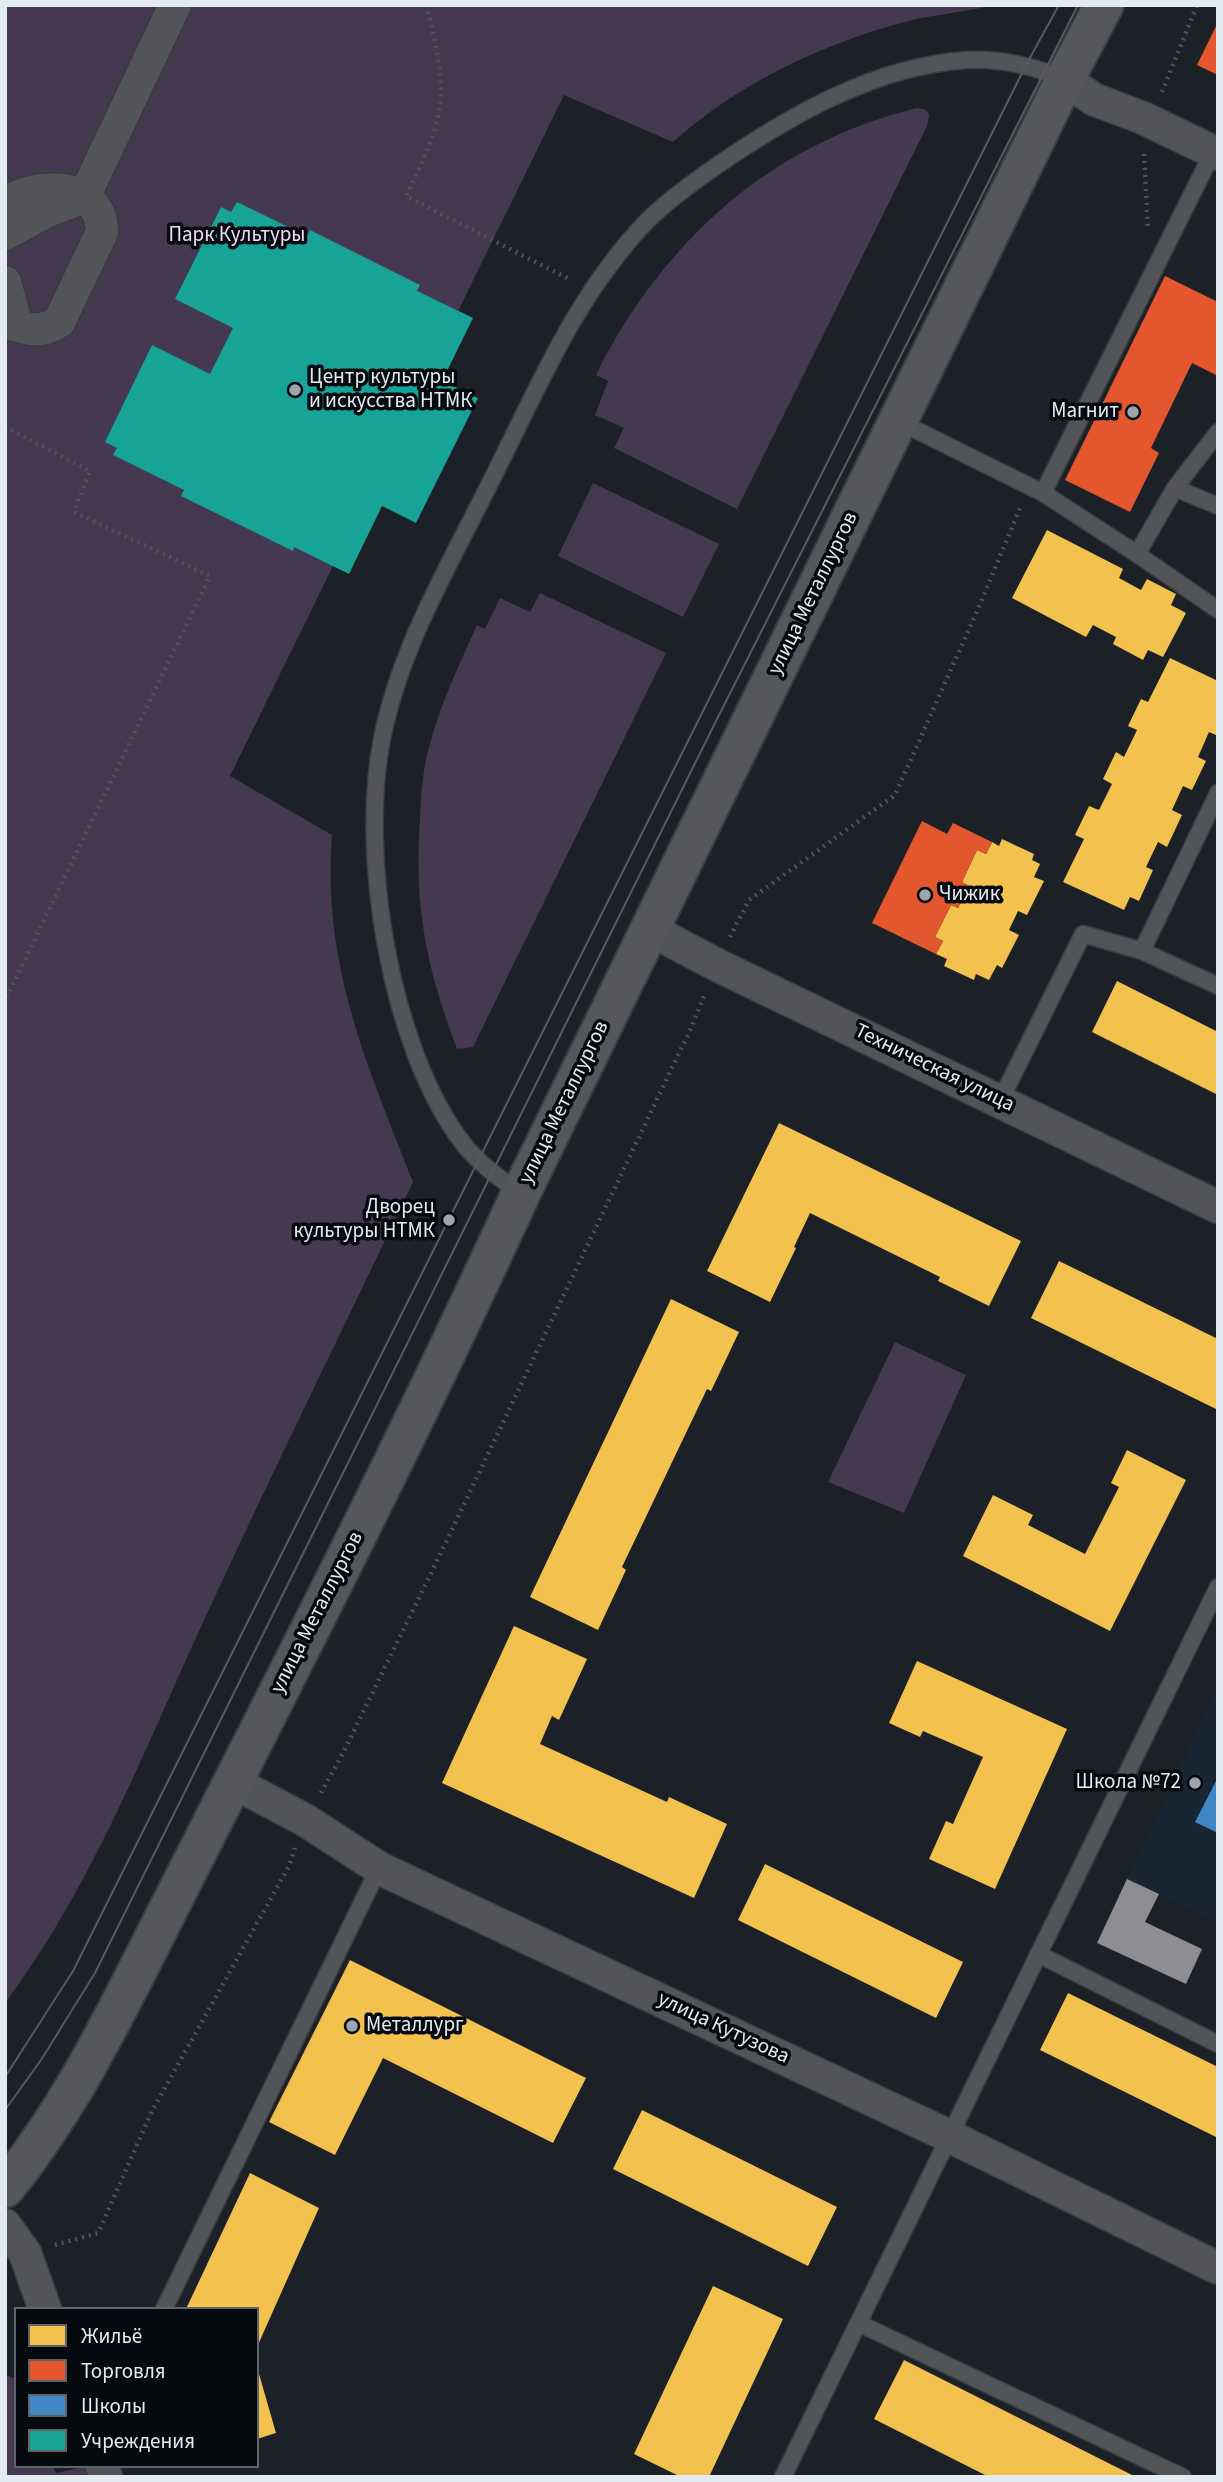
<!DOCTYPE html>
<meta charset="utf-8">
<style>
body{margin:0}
#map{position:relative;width:1223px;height:2482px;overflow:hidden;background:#1b2126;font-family:"Source Sans 3",sans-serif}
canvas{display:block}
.frame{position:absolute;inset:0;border:7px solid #e3eaf1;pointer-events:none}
.legend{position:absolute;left:14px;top:2307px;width:245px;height:161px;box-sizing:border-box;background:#060a0f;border:2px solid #5e6469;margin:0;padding:9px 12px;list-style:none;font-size:21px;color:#e3eaf1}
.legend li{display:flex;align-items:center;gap:14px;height:35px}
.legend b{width:35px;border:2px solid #5e6469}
</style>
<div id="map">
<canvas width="1223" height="2482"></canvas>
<div class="frame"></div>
<ul class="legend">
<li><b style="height:19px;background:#f2c14e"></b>Жильё</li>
<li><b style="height:19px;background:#e4572e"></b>Торговля</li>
<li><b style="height:19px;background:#3f88c5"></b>Школы</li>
<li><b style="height:19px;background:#17a398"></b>Учреждения</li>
</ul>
</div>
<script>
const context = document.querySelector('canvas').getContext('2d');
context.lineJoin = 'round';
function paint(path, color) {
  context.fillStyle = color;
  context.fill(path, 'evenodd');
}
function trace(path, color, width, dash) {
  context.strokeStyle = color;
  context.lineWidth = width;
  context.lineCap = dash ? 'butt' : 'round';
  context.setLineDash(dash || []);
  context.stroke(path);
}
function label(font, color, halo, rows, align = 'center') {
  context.font = font + ' "Source Sans 3",sans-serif';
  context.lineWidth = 7;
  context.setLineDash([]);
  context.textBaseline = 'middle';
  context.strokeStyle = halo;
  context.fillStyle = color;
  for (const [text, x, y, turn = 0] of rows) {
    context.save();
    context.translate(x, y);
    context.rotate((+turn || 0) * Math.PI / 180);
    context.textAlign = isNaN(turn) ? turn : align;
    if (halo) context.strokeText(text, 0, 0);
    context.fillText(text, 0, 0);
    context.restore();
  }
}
paint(new Path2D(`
 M 1218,1687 L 1218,1923 L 1127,1879 Z`), '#182634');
paint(new Path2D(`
 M 5,5 L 993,5 C 967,12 937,14 909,21 C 823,43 739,83 673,142 L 564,95 L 230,776 L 332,835 C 322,965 367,1064 413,1182 C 340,1335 265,1487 194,1642 C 138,1766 87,1893 5,2003 Z
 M 917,108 L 924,109 L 929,114 L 927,126 L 737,509 L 614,448 L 624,428 L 595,415 L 608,381 L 596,375 C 663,241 770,144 917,108 Z
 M 593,483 L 719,544 L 683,617 L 558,556 Z
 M 540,593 L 666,653 L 473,1047 L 457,1049 C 426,966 414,908 420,819 C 421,793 423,765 431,740 C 442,700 460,663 477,625 L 485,629 L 500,598 L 530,612 Z
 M 895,1342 L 966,1375 L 904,1513 L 828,1482 Z
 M 5,2375 L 16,2379 L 16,2466 L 53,2466 L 56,2473 L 88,2466 L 93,2477 L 5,2477 Z`), '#453851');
paint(new Path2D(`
 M 1047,530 L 1123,569 L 1119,578 L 1141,590 L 1147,579 L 1176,594 L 1171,605 L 1186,613 L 1163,657 L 1148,650 L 1143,660 L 1113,644 L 1116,637 L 1093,625 L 1086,637 L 1012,598 Z
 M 1170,658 L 1218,681 L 1218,736 L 1209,732 L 1198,757 L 1206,761 L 1192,790 L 1183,786 L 1172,810 L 1182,815 L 1167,847 L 1158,842 L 1146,867 L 1153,870 L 1139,901 L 1130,897 L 1124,910 L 1063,882 L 1084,839 L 1075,835 L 1089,806 L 1099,810 L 1112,784 L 1103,779 L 1116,752 L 1124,757 L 1137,730 L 1128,726 L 1141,699 L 1148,702 Z
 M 1002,839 L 1034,854 L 1032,860 L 1040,864 L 1034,877 L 1044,881 L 1027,915 L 1018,911 L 1009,930 L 1019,935 L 1002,968 L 997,965 L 989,980 L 976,974 L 974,980 L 944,966 L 947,959 L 936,954 L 943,941 L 935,937 L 951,905 L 958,908 L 969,886 L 962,882 L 977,850 L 986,854 L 992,842 L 999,846 Z
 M 1117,981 L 1218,1032 L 1218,1095 L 1092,1032 Z
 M 779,1123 L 1021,1241 L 989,1306 L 938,1281 L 940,1277 L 810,1213 L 794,1247 L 796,1248 L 770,1302 L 707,1271 Z
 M 1059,1261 L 1218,1339 L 1218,1410 L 1031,1318 Z
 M 671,1299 L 739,1332 L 711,1391 L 707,1389 L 622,1567 L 626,1570 L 598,1630 L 530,1597 Z
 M 1127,1450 L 1186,1480 L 1110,1631 L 963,1556 L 993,1495 L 1033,1515 L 1028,1525 L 1085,1554 L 1119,1487 L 1111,1483 Z
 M 514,1626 L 587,1659 L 559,1720 L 552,1716 L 540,1744 L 667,1802 L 669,1797 L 727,1824 L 694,1898 L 442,1783 Z
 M 917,1661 L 1067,1729 L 995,1889 L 929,1859 L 946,1821 L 953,1824 L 983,1757 L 923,1731 L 920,1737 L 889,1723 Z
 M 765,1864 L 963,1962 L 936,2018 L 738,1920 Z
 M 350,1960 L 586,2078 L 553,2143 L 383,2058 L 335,2155 L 269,2122 Z
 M 1068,1993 L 1218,2067 L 1218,2138 L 1040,2050 Z
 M 642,2110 L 837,2207 L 808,2266 L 613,2169 Z
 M 250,2173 L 319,2208 L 257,2347 L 257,2309 L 186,2309 Z
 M 713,2286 L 783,2319 L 709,2477 L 681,2477 L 634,2454 Z
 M 904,2360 L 1136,2477 L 989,2477 L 874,2419 Z
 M 257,2367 L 276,2433 L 257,2439 Z`), '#f2c14e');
paint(new Path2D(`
 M 1218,22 L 1218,75 L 1197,65 Z
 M 1165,276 L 1218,302 L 1218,376 L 1192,363 L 1151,448 L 1159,453 L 1130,512 L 1065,480 Z
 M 922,821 L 947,834 L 953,823 L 992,842 L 986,854 L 977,850 L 962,882 L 969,886 L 958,908 L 951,905 L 935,937 L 943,941 L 936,954 L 872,923 Z`), '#e4572e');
paint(new Path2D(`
 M 1218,1777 L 1218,1833 L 1195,1822 Z`), '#3f88c5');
paint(new Path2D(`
 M 237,202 L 307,236 L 310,230 L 420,285 L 417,291 L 473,318 L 442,381 L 478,398 L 416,523 L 382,506 L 349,574 L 294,547 L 293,551 L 181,496 L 184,490 L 113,455 L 117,448 L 105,442 L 152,345 L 210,374 L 233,328 L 175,299 L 221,207 L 231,212 Z`), '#17a398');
paint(new Path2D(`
 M 1127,1879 L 1159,1894 L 1145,1922 L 1202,1949 L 1186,1984 L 1097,1943 Z`), '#8d8d92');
const lane = new Path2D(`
 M 898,421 L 1043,493 L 1137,554 L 1218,610
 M 1175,488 L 1218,506
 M 1043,493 L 1213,152
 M 1137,554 L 1175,488 L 1218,432
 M 1218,793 L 1142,951 L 1218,986
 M 1000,1101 L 1083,934 L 1142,951
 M 520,1193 C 499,1178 478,1163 462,1142 C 390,1047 359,854 382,739 C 400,647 450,564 491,481 C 536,392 575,296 646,222 C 666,202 689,185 712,169 C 787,117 874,66 967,60 C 1001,58 1033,66 1065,79
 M 1038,1954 L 1218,2044
 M 164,2309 L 379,1868
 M 858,2323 L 1183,2477
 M 783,2477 L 1218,1587`);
const street = new Path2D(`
 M 1065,79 L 1093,99 L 1143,118 L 1218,154
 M 5,203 C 38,182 102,181 102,232 L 59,322 C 39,334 24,330 5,319
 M 5,234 L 48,211 L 84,197 L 175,5
 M 5,282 L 17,326
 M 651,930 L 717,965 L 1218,1207
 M 233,1782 L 305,1820 L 379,1868 L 949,2136 L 1218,2268
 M 5,2225 L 25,2253 L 45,2309
 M 102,2466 L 106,2477`);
const secondary = new Path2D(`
 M 5,2188 C 58,2123 96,2052 134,1977 C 160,1925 187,1873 213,1821 C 319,1613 424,1405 521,1193 L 1065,79 L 1104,5`);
trace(lane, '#383d42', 19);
trace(street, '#383d42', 35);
trace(secondary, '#383d42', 42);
trace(new Path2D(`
 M 426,5 C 436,43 447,86 436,125 C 429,150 417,173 406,196 L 571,280
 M 1162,92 L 1197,5
 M 1144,154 L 1148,229
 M 5,427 L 90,471 L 74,512 L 210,576 L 5,1001
 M 730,937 L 749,900 L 895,795 L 978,609 L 1021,506
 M 321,1793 L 345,1749 L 436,1563 L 692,1026 L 705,993
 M 55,2245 L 98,2233 L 152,2111 L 289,1866 L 295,1848`), '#515356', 4.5, [2, 5]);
trace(lane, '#535457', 16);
trace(street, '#535457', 32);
trace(secondary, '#55575a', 38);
trace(new Path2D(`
 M 5,2077 L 73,1971 L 1026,65 L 1059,5
 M 5,2110 L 41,2060 L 95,1973 L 716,721 L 1078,5`), '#585a5d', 2);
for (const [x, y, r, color] of [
 [295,390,7,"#9da4aa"],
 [1133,412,7,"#9da4aa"],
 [925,895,7,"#9da4aa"],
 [449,1220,7,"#9da4aa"],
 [1195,1783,7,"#9da4aa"],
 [352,2026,7,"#9da4aa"]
]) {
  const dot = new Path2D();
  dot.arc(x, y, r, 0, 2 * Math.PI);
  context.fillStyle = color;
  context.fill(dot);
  trace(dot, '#060a0f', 2.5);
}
label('21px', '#ecdaf9', '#060a0f', [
 ["Парк Культуры",237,236]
]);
label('21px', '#e3eaf1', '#060a0f', [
 ["Центр культуры",309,378],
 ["и искусства НТМК",309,402],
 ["Магнит",1119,412,"right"],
 ["Чижик",939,895],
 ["Дворец",435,1208,"right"],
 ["культуры НТМК",435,1232,"right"],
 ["Школа №72",1181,1783,"right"],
 ["Металлург",366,2026]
], 'left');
label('21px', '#e3eaf1', '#060a0f', [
 ["улица Металлургов",814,594,-64],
 ["Техническая улица",934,1069,26],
 ["улица Металлургов",565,1103,-64],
 ["улица Металлургов",318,1613,-63],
 ["улица Кутузова",723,2029,25]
]);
</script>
